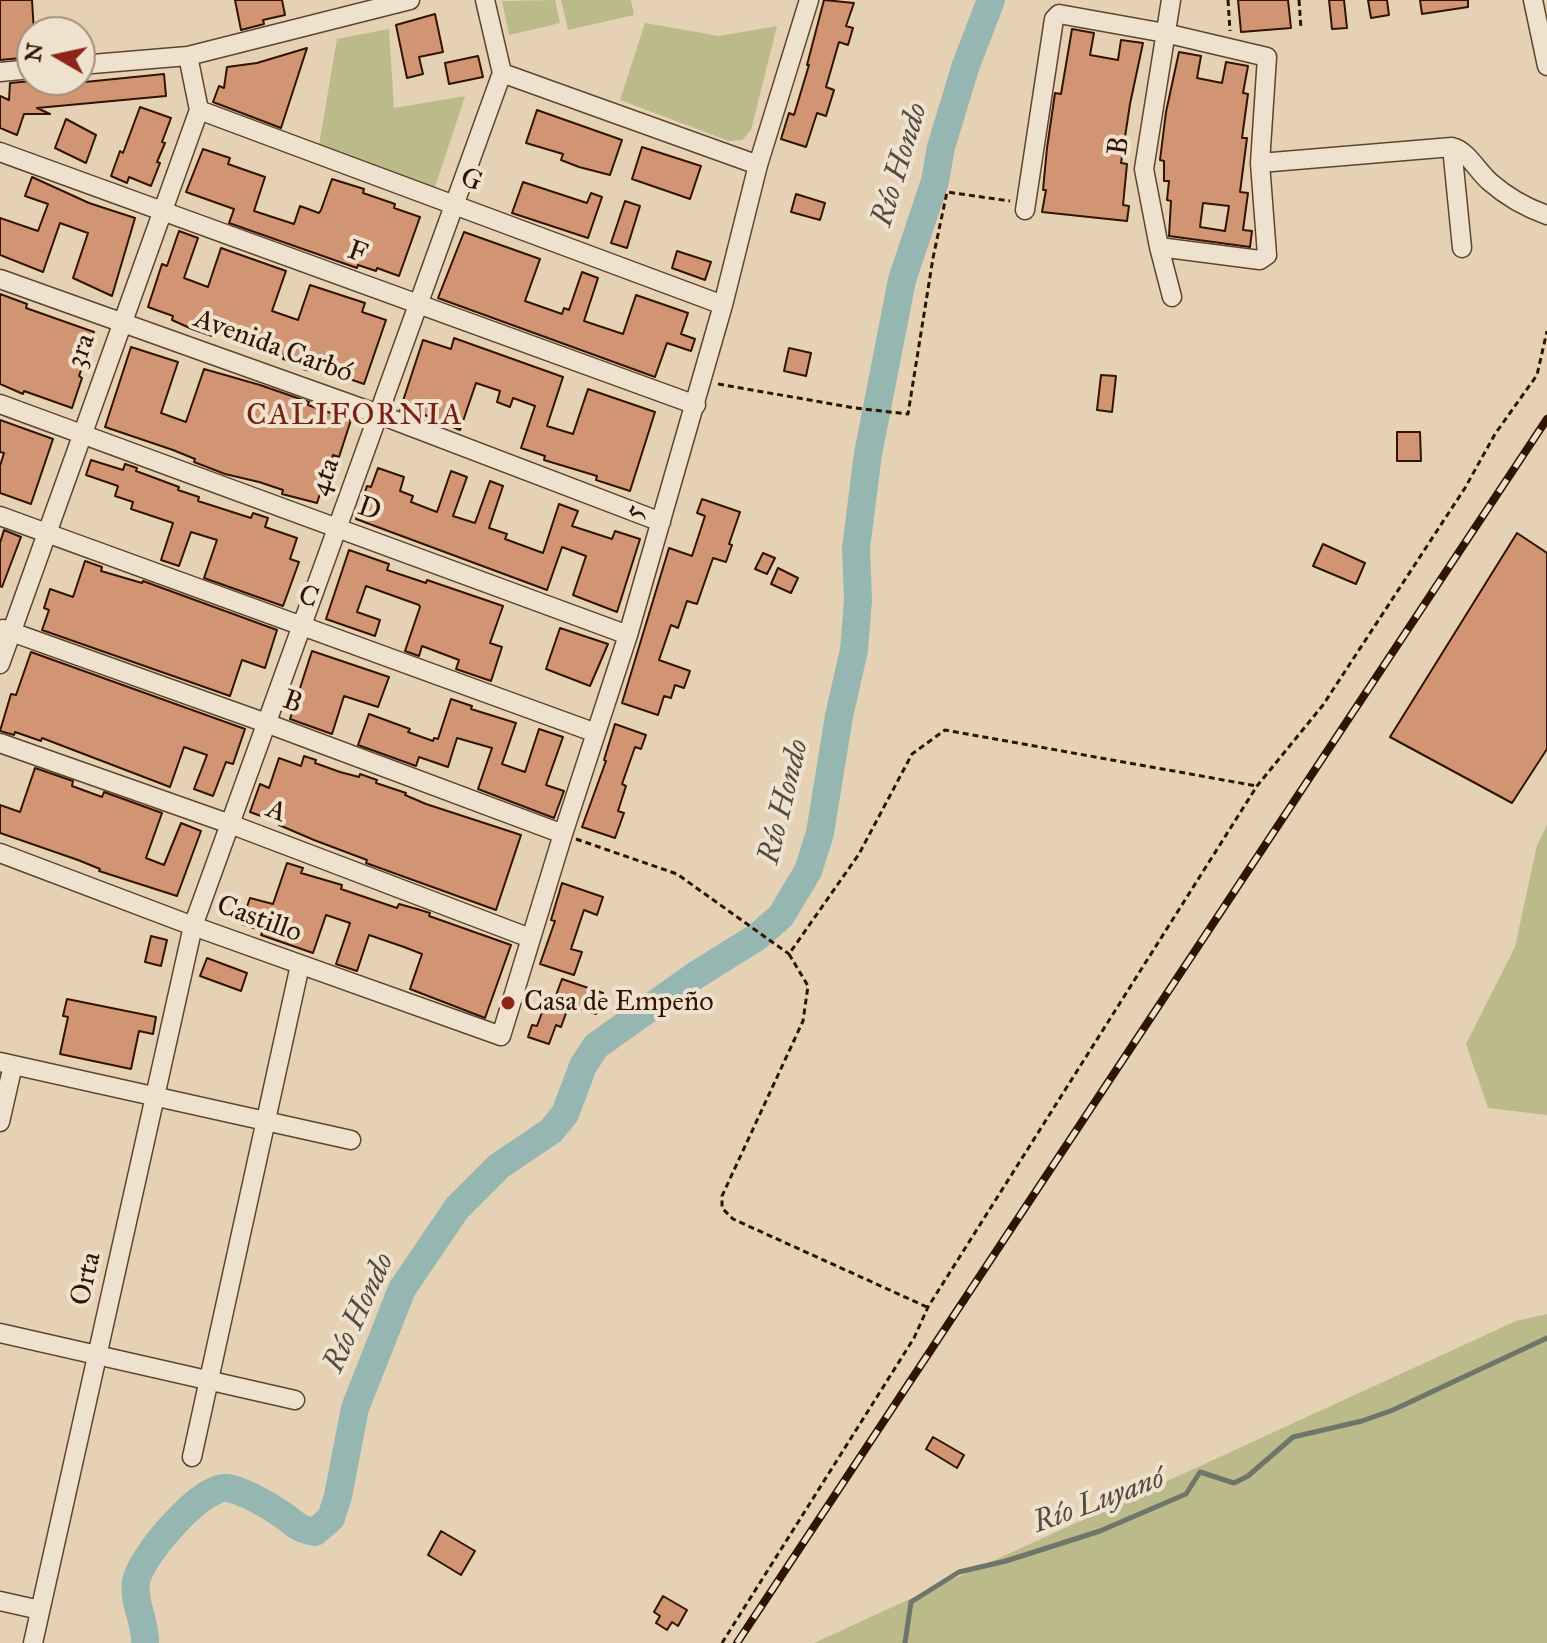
<!DOCTYPE html>
<meta charset="utf-8">
<style>
body{margin:0}
#map{position:relative;width:1547px;height:1643px;overflow:hidden;background:#e5d2b4;font-family:"IM FELL Great Primer",serif}
canvas{display:block}
.north{position:absolute;left:16px;top:16px;width:80px;height:80px;box-sizing:border-box;background:#eee2ce;border:2px solid #a38f7c;border-radius:50%;rotate:279deg;font-size:22px;font-weight:700;line-height:32px;text-align:center;color:#321301}
.north::after{content:'';display:block;margin:auto;width:28px;height:36px;background:#8f2418;clip-path:polygon(50% 0,100% 100%,50% 72%,0 100%)}
</style>
<div id="map">
<canvas width="1547" height="1643"></canvas>
<div class="north">N</div>
</div>
<script>
const context = document.querySelector('canvas').getContext('2d');
context.lineJoin = 'round';
function paint(path, color) {
  context.fillStyle = color;
  context.fill(path, 'evenodd');
}
function trace(path, color, width, dash) {
  context.strokeStyle = color;
  context.lineWidth = width;
  context.lineCap = dash ? 'butt' : 'round';
  context.setLineDash(dash || []);
  context.stroke(path);
}
function label(font, color, halo, rows, align = 'center') {
  context.font = font + ' "IM FELL Great Primer",serif';
  context.lineWidth = 8;
  context.setLineDash([]);
  context.textBaseline = 'middle';
  context.strokeStyle = halo;
  context.fillStyle = color;
  for (const [text, x, y, turn = 0] of rows) {
    context.save();
    context.translate(x, y);
    context.rotate((+turn || 0) * Math.PI / 180);
    context.textAlign = isNaN(turn) ? turn : align;
    if (halo) context.strokeText(text, 0, 0);
    context.fillText(text, 0, 0);
    context.restore();
  }
}
paint(new Path2D(`
 M 555,0 L 560,23 L 509,35 L 502,1 Z
 M 561,0 L 631,0 L 634,15 L 568,30 Z
 M 645,23 L 719,36 L 777,26 L 751,130 L 742,140 L 729,141 L 620,100 Z
 M 389,29 L 394,108 L 465,96 L 434,190 L 319,145 L 337,39 Z
 M 1547,825 L 1547,1115 L 1488,1108 L 1466,1044 L 1515,947 L 1537,845 Z
 M 1547,1314 L 1547,1643 L 814,1643 L 1516,1321 Z`), '#baba8a');
trace(new Path2D(`
 M 905,1643 L 911,1602 L 959,1572 L 1006,1561 L 1100,1531 L 1186,1494 L 1200,1472 L 1234,1483 L 1248,1476 L 1293,1437 L 1362,1421 L 1393,1410 L 1547,1338`), '#6e756b', 5);
trace(new Path2D(`
 M 145,1643 C 146,1622 133,1604 136,1582 C 139,1558 202,1484 228,1488 C 243,1491 265,1503 278,1512 C 294,1521 295,1529 315,1532 L 331,1518 L 338,1496 L 355,1408 L 402,1289 L 457,1208 L 499,1166 L 551,1131 L 565,1114 L 583,1066 L 596,1046 L 696,975 L 757,937 L 781,916 L 808,871 L 820,833 L 839,716 L 854,650 L 858,600 L 856,548 L 868,454 L 902,280 L 935,181 L 941,147 L 966,65 L 991,0`), '#96b7b1', 28);
const building = new Path2D(`
 M 0,0 L 32,0 L 34,32 L 32,32 L 32,57 L 0,60 Z
 M 235,0 L 282,0 L 285,15 L 263,20 L 264,24 L 241,30 Z
 M 824,0 L 854,3 L 846,26 L 853,28 L 848,45 L 839,42 L 826,87 L 834,90 L 826,116 L 817,113 L 806,147 L 781,139 L 789,113 L 794,115 L 809,65 L 807,65 Z
 M 1238,0 L 1288,0 L 1291,28 L 1241,32 Z
 M 1329,0 L 1344,0 L 1347,28 L 1332,29 Z
 M 1368,0 L 1387,0 L 1389,15 L 1371,18 Z
 M 1420,0 L 1468,0 L 1468,7 L 1422,14 Z
 M 435,14 L 443,52 L 419,57 L 423,74 L 407,78 L 396,25 Z
 M 1072,29 L 1094,33 L 1090,55 L 1118,60 L 1121,40 L 1143,43 L 1130,104 L 1121,163 L 1127,164 L 1123,205 L 1129,206 L 1127,221 L 1042,212 L 1046,190 L 1043,190 L 1047,148 L 1055,93 L 1061,94 Z
 M 307,48 L 281,128 L 213,102 L 219,86 L 224,88 L 227,67 L 257,63 Z
 M 1179,52 L 1201,56 L 1197,78 L 1222,83 L 1226,62 L 1248,66 L 1243,93 L 1248,94 L 1242,138 L 1247,138 L 1240,192 L 1248,193 L 1243,230 L 1252,231 L 1250,247 L 1169,236 L 1171,201 L 1167,200 L 1169,181 L 1164,181 L 1164,161 L 1160,160 L 1166,112 ZM 1203,203 L 1229,206 L 1225,231 L 1200,227 Z
 M 478,56 L 483,77 L 449,84 L 445,63 Z
 M 164,74 L 166,96 L 37,108 L 50,114 L 24,114 L 17,135 L 0,128 L 0,96 L 9,100 L 10,83 L 32,81 L 37,83 L 37,86 L 65,86 L 65,84 Z
 M 140,107 L 171,118 L 162,142 L 165,143 L 157,162 L 160,163 L 151,186 L 129,177 L 127,183 L 111,176 L 120,151 L 123,153 Z
 M 537,110 L 622,140 L 610,175 L 579,167 L 561,160 L 563,154 L 526,143 Z
 M 66,119 L 96,135 L 86,163 L 55,148 Z
 M 642,147 L 701,166 L 690,199 L 632,179 Z
 M 203,149 L 230,158 L 228,164 L 265,177 L 254,211 L 294,224 L 300,206 L 319,213 L 321,210 L 332,179 L 364,189 L 363,193 L 395,204 L 394,208 L 420,217 L 399,276 L 377,268 L 376,271 L 358,265 L 357,268 L 229,223 L 234,209 L 186,192 Z
 M 32,177 L 89,203 L 135,218 L 112,296 L 73,278 L 88,233 L 85,232 L 60,223 L 43,272 L 0,255 L 0,218 L 38,231 L 48,204 L 25,196 Z
 M 523,182 L 587,203 L 591,193 L 602,197 L 588,238 L 512,213 Z
 M 796,194 L 825,203 L 820,220 L 791,212 Z
 M 625,201 L 640,206 L 627,248 L 611,243 Z
 M 179,231 L 198,238 L 184,278 L 208,287 L 221,248 L 286,271 L 272,311 L 298,320 L 310,285 L 365,303 L 362,312 L 386,320 L 364,384 L 338,375 L 337,378 L 303,369 L 304,366 L 283,359 L 285,355 L 258,346 L 257,349 L 214,332 L 212,336 L 192,329 L 172,320 L 173,316 L 148,307 L 162,264 L 167,266 Z
 M 464,232 L 540,259 L 525,301 L 562,314 L 564,308 L 569,310 L 582,272 L 598,278 L 584,321 L 623,334 L 636,295 L 688,313 L 681,334 L 695,339 L 691,351 L 667,343 L 655,377 L 438,298 Z
 M 677,251 L 711,262 L 705,280 L 672,268 Z
 M 0,294 L 27,304 L 26,308 L 94,332 L 79,376 L 82,378 L 72,408 L 24,391 L 23,394 L 0,384 Z
 M 454,338 L 563,377 L 547,426 L 573,434 L 588,389 L 655,412 L 630,491 L 596,480 L 597,476 L 544,460 L 545,456 L 521,448 L 535,406 L 513,398 L 510,407 L 497,402 L 500,391 L 476,383 L 460,430 L 420,413 L 419,417 L 400,410 L 423,340 L 451,349 Z
 M 131,347 L 178,362 L 161,413 L 186,422 L 204,369 L 260,385 L 309,402 L 308,405 L 351,420 L 339,457 L 333,455 L 317,503 L 282,494 L 283,490 L 259,482 L 225,474 L 194,462 L 195,459 L 173,450 L 105,427 Z
 M 789,348 L 811,353 L 806,376 L 784,371 Z
 M 1101,375 L 1116,376 L 1112,412 L 1097,410 Z
 M 0,420 L 53,439 L 31,504 L 0,493 L 0,466 L 4,453 L 0,452 Z
 M 1397,432 L 1420,432 L 1421,461 L 1397,461 Z
 M 91,460 L 123,470 L 125,464 L 137,468 L 136,471 L 179,487 L 178,490 L 199,497 L 198,501 L 251,518 L 253,513 L 268,518 L 265,527 L 297,538 L 290,559 L 299,562 L 283,606 L 204,578 L 217,540 L 191,532 L 179,566 L 161,560 L 173,523 L 131,509 L 133,502 L 115,496 L 118,486 L 86,475 Z
 M 378,468 L 404,477 L 400,491 L 413,496 L 411,502 L 437,512 L 451,471 L 467,477 L 453,516 L 475,523 L 490,481 L 503,486 L 489,528 L 507,534 L 505,539 L 543,553 L 559,504 L 578,511 L 572,526 L 612,539 L 615,531 L 640,539 L 617,612 L 573,595 L 586,556 L 562,547 L 547,590 L 356,519 L 367,486 L 371,487 Z
 M 702,499 L 740,512 L 729,544 L 732,545 L 726,562 L 713,558 L 697,604 L 687,601 L 678,628 L 671,625 L 659,660 L 690,671 L 684,688 L 675,685 L 671,698 L 664,696 L 658,715 L 622,703 L 669,548 L 692,556 L 705,516 L 697,513 Z
 M 4,530 L 21,537 L 2,587 L 0,586 L 0,543 Z
 M 1517,533 L 1547,553 L 1547,749 L 1512,803 L 1390,737 Z
 M 1323,544 L 1365,563 L 1356,584 L 1313,566 Z
 M 349,550 L 389,564 L 387,570 L 426,583 L 427,580 L 503,606 L 490,643 L 502,647 L 491,681 L 456,669 L 459,660 L 422,646 L 419,656 L 405,651 L 420,607 L 419,605 L 366,586 L 357,612 L 380,620 L 375,636 L 326,619 Z
 M 763,553 L 775,558 L 767,574 L 755,569 Z
 M 85,561 L 102,567 L 101,571 L 142,583 L 143,581 L 277,630 L 265,668 L 242,660 L 230,696 L 42,630 L 49,610 L 44,608 L 50,589 L 73,597 Z
 M 778,568 L 798,578 L 791,593 L 771,584 Z
 M 560,628 L 608,644 L 590,686 L 546,669 Z
 M 312,651 L 389,677 L 378,707 L 344,696 L 332,734 L 290,719 Z
 M 31,652 L 245,729 L 233,764 L 226,762 L 213,796 L 194,789 L 207,755 L 184,747 L 170,787 L 42,738 L 41,741 L 15,732 L 14,735 L 0,731 L 11,694 L 16,695 Z
 M 451,699 L 472,706 L 471,709 L 516,723 L 502,764 L 525,772 L 539,729 L 563,737 L 546,785 L 564,791 L 554,818 L 478,789 L 492,748 L 457,738 L 448,767 L 419,757 L 416,766 L 358,745 L 369,714 L 410,729 L 408,732 L 433,741 L 434,738 L 438,739 Z
 M 615,724 L 646,735 L 641,749 L 635,747 L 622,784 L 626,786 L 618,811 L 624,813 L 615,838 L 582,827 L 606,761 L 604,760 Z
 M 304,756 L 316,760 L 315,763 L 340,772 L 359,777 L 360,774 L 377,780 L 376,783 L 406,793 L 405,795 L 426,804 L 521,835 L 496,910 L 366,863 L 367,860 L 314,840 L 279,825 L 280,823 L 250,812 L 260,784 L 269,788 L 279,758 L 301,766 Z
 M 35,768 L 73,781 L 72,786 L 102,797 L 104,792 L 162,813 L 146,858 L 164,865 L 181,823 L 201,831 L 177,896 L 99,871 L 100,869 L 78,860 L 0,833 L 0,805 L 20,812 Z
 M 287,863 L 303,868 L 301,873 L 342,885 L 341,889 L 397,908 L 399,904 L 417,909 L 430,913 L 429,916 L 511,945 L 485,1018 L 410,989 L 422,954 L 404,947 L 369,935 L 357,971 L 336,964 L 350,923 L 326,915 L 313,953 L 261,935 L 263,931 L 241,924 L 250,898 L 273,904 Z
 M 562,883 L 603,897 L 597,915 L 584,910 L 571,949 L 582,952 L 574,975 L 540,964 L 555,921 L 551,920 Z
 M 151,936 L 167,940 L 161,966 L 145,962 Z
 M 207,958 L 247,973 L 241,991 L 200,976 Z
 M 562,979 L 603,993 L 596,1014 L 569,1005 L 561,1027 L 556,1025 L 549,1044 L 528,1037 L 532,1025 L 537,1026 L 545,1004 L 552,1006 Z
 M 67,999 L 156,1017 L 153,1034 L 139,1031 L 131,1069 L 60,1054 L 68,1017 L 63,1016 Z
 M 933,1437 L 964,1455 L 957,1468 L 926,1449 Z
 M 441,1531 L 475,1551 L 461,1575 L 428,1555 Z
 M 663,1596 L 687,1610 L 678,1626 L 672,1622 L 667,1630 L 656,1623 L 660,1616 L 654,1612 Z`);
paint(building, '#d29573');
trace(building, '#321301', 2);
const minor = new Path2D(`
 M 1171,0 L 1144,169 L 1159,247 L 1172,297
 M 1533,0 L 1547,66
 M 80,65 L 188,56 L 410,0
 M 0,72 L 32,69
 M 502,73 L 758,165
 M 199,110 L 723,305
 M 1452,147 C 1468,151 1477,171 1490,182 C 1506,196 1527,208 1547,215
 M 0,152 L 696,405
 M 1260,163 L 1452,147 L 1462,248
 M 1025,210 L 1054,19 L 1059,14 L 1165,33 L 1267,57 L 1260,163 L 1267,255 L 1260,260 L 1159,247
 M 0,279 L 378,414 L 661,522
 M 0,404 L 628,635
 M 0,516 L 596,733
 M 3,629 L 266,723 L 563,834
 M 0,664 L 199,110 L 188,56
 M 0,743 L 230,824 L 530,938
 M 0,853 L 193,926 L 501,1036 L 563,834 L 628,635 L 723,305 L 758,165 L 809,0
 M 0,1062 L 351,1140
 M 0,1122 L 13,1065
 M 0,1333 L 295,1400
 M 192,1457 L 300,965
 M 0,1601 L 40,1610
 M 33,1643 L 193,926 L 502,73 L 485,0`);
trace(minor, '#5f432e', 21);
trace(new Path2D(`
 M 1228,0 L 1230,31
 M 1299,0 L 1301,29
 M 718,384 L 855,408 L 908,414 L 933,258 L 947,192 L 1010,201
 M 576,839 L 677,874 L 789,954
 M 927,1307 L 733,1219 L 722,1208 L 722,1196 L 803,1021 L 808,986 L 789,954 L 859,854 L 912,754 L 945,730 L 1257,786
 M 722,1643 L 914,1338 L 928,1307 L 1257,786 L 1323,705 L 1465,488 L 1495,434 L 1537,375 L 1547,331`), '#321301', 3, [6, 4]);
trace(minor, '#eee2ce', 18);
const rail = new Path2D(`
 M 737,1643 L 1547,419`);
trace(rail, '#321301', 8);
trace(rail, '#eee2ce', 5, [15]);
for (const [x, y, r, color] of [
 [508,1003,8,"#8f2418"]
]) {
  const dot = new Path2D();
  dot.arc(x, y, r, 0, 2 * Math.PI);
  context.fillStyle = color;
  context.fill(dot);
  trace(dot, '#eee2ce', 3);
}
label('28px', '#321301', '#eee2ce', [
 ["B",1120,146,-82],
 ["G",471,181,20],
 ["F",357,253,20],
 ["Avenida Carbó",273,347,20],
 ["3ra",82,351,-70],
 ["4ta",326,477,-70],
 ["D",369,510,20],
 ["5",635,512,-74],
 ["C",308,598,20],
 ["B",292,703,20],
 ["A",276,812,21],
 ["Castillo",259,920,20],
 ["Orta",87,1279,-77]
]);
label('28px', '#321301', '#eee2ce', [
 ["Casa de Empeño",524,1003]
], 'left');
label('italic 30px', '#554c3f', '#eee2ce', [
 ["Río Hondo",901,165,-73],
 ["Río Hondo",785,802,-76],
 ["Río Hondo",360,1313,-65],
 ["Río Luyanó",1099,1502,-20]
]);
context.letterSpacing = '2px';
label('30px', '#7a1f14', '#eee2ce', [
 ["CALIFORNIA",355,417]
]);
context.letterSpacing = '0px';
</script>
